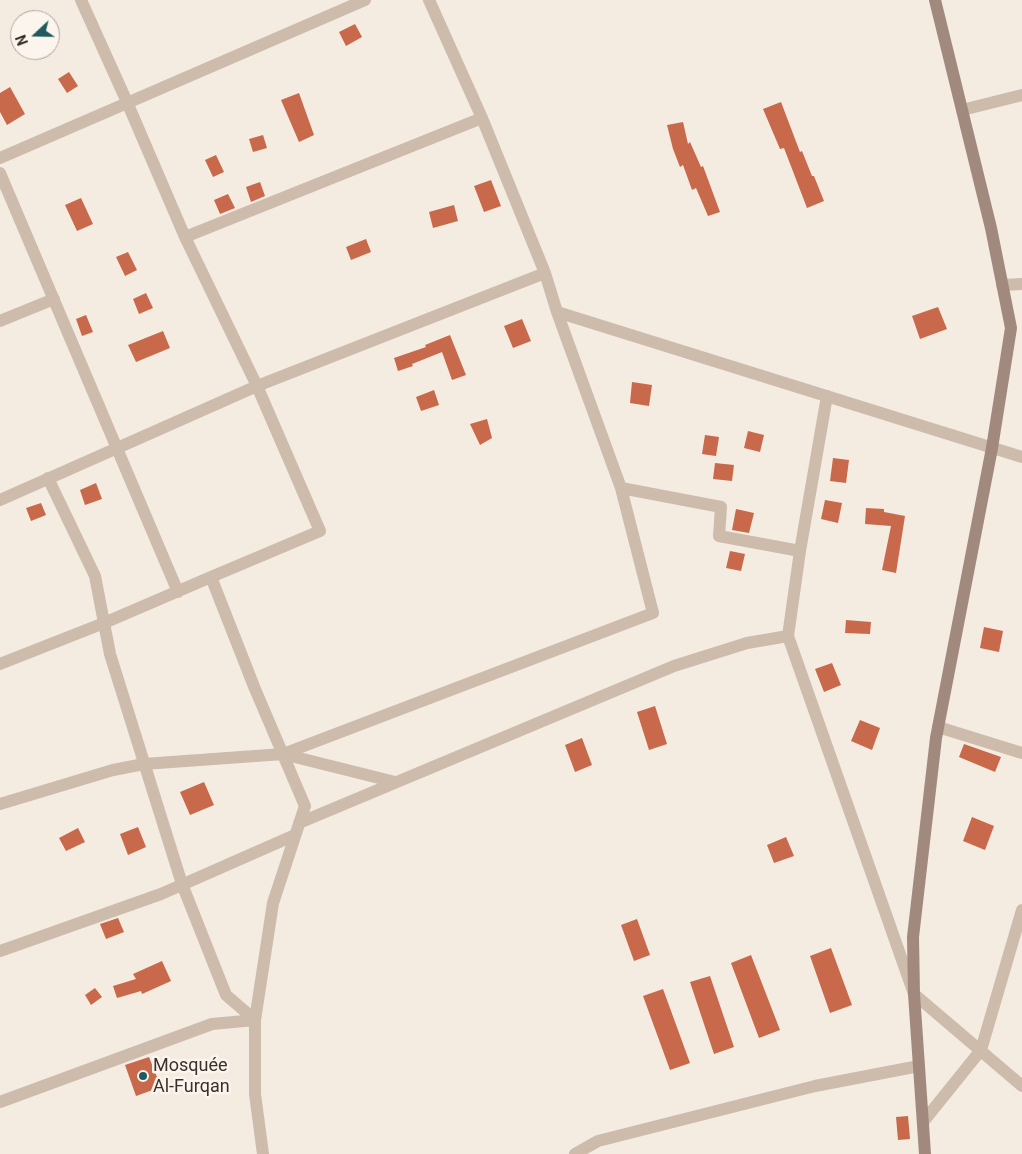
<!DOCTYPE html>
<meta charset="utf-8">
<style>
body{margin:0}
#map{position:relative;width:1022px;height:1154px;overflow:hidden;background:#f4ebe1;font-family:Roboto,sans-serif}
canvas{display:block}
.north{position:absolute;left:10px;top:10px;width:50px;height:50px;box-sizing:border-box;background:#fbf5ee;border:1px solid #aea6a0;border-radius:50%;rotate:249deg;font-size:14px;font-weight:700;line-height:20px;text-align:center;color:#3b302b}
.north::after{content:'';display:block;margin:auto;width:18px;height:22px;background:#1f5a5e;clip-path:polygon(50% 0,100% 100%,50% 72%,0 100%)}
</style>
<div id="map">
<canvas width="1022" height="1154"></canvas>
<div class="north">N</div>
</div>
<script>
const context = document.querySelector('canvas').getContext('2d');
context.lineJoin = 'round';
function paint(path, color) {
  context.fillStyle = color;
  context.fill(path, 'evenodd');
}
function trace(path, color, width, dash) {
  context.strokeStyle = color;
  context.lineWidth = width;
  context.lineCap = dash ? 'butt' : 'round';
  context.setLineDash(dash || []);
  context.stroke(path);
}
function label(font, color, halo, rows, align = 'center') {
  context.font = font + ' Roboto,sans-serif';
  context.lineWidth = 5;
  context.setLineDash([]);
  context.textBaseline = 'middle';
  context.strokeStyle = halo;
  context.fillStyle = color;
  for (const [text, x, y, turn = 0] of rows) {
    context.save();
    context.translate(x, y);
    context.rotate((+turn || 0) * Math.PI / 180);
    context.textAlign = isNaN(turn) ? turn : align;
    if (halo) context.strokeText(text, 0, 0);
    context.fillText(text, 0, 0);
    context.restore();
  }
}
paint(new Path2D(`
 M 355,24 L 362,37 L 346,46 L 339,32 Z
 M 69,72 L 78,86 L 67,93 L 58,79 Z
 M 10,87 L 25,114 L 7,125 L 0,112 L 0,93 Z
 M 299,93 L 314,135 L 299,142 L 281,100 Z
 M 781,102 L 800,152 L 802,151 L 812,176 L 814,176 L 824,201 L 807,208 L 784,148 L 780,149 L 763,109 Z
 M 683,122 L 688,144 L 690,142 L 701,167 L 703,166 L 720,212 L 708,216 L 696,188 L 692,190 L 683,165 L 680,167 L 673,149 L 667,125 Z
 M 263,135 L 267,148 L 253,152 L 249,139 Z
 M 216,155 L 224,172 L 213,177 L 205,160 Z
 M 491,180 L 501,206 L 484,212 L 474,186 Z
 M 260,182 L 265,196 L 251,202 L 246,187 Z
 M 228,194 L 235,208 L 220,214 L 214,200 Z
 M 81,198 L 93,224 L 77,231 L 65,205 Z
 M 454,205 L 458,221 L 433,228 L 429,212 Z
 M 366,239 L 371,252 L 351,260 L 346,247 Z
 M 128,252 L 137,270 L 125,276 L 116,257 Z
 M 146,293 L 153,308 L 139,314 L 133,299 Z
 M 938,307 L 947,329 L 920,339 L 912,316 Z
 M 86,315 L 93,332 L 82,336 L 76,319 Z
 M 522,319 L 531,341 L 513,348 L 504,326 Z
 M 163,331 L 170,348 L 136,362 L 128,345 Z
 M 450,335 L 466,375 L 452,380 L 442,352 L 412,364 L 413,366 L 398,371 L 394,358 L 426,347 L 425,345 Z
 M 632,382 L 652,385 L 649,406 L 630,403 Z
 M 434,390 L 439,405 L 421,411 L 416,397 Z
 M 487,419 L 492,438 L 480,445 L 470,424 Z
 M 748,431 L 764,435 L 760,452 L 744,448 Z
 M 705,435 L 719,437 L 716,456 L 702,454 Z
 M 833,458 L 849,460 L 846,483 L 830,481 Z
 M 715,463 L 734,465 L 732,481 L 713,479 Z
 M 96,483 L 102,499 L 85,505 L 80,490 Z
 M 825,500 L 842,503 L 838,523 L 821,519 Z
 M 41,503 L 46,515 L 31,521 L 26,508 Z
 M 866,508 L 884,509 L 884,512 L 905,516 L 896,573 L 882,570 L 891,526 L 865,524 Z
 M 736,509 L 754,513 L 749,533 L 732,530 Z
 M 730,551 L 745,554 L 741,571 L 726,568 Z
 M 846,620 L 871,622 L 870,634 L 845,633 Z
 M 984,627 L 1003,631 L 999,652 L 980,648 Z
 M 832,663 L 841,685 L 824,692 L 815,669 Z
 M 655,706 L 667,744 L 649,750 L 637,712 Z
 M 860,720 L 880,728 L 872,750 L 851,741 Z
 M 582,738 L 592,765 L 575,772 L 565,745 Z
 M 964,744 L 1001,757 L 995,772 L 959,757 Z
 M 204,782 L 214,805 L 190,815 L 180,792 Z
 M 972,817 L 994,826 L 985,850 L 963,841 Z
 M 138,827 L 146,847 L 128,855 L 120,834 Z
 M 78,828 L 85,842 L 66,851 L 59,838 Z
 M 786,837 L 794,856 L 774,863 L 767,845 Z
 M 118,918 L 124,932 L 106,939 L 100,924 Z
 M 637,919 L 650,955 L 634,961 L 621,925 Z
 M 831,948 L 852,1005 L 830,1013 L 810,956 Z
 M 751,955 L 780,1030 L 759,1038 L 731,963 Z
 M 162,961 L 171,981 L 142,994 L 141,991 L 117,998 L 113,986 L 136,979 L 133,974 Z
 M 710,976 L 734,1047 L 714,1054 L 690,982 Z
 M 95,988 L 102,997 L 91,1005 L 85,995 Z
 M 663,989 L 690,1063 L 670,1070 L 643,996 Z
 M 149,1057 L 161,1087 L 136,1096 L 125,1065 Z
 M 908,1116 L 910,1139 L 898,1140 L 896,1117 Z`), '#c8694b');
trace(new Path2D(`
 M 81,0 L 127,102 L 185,237 L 257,386 L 320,531 L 211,577 L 255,689 L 305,806 L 273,903 L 255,1020 L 255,1094 L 263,1154
 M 429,0 L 482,118 L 545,273 L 557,312 L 621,488 L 721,507 L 719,536 L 800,551
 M 962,110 L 1022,95
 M 0,158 L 365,0
 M 0,173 L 178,592
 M 185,237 L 482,118
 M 1002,285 L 1022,284
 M 557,312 L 1022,457
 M 0,321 L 54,299
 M 827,396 L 800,551 L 788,636 L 914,994 L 1022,1086
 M 48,478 L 95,576 L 110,654 L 182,884 L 226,995 L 255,1020
 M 0,500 L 257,386 L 545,273
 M 0,664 L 104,623 L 211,577
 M 938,727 L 1022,753
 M 283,754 L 653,613 L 621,488
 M 0,804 L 113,770 L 144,764 L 283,754 L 395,782
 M 299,823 L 674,666 L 747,643 L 788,636
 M 0,951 L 161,894 L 295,835
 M 0,1102 L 212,1024 L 255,1020
 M 923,1122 L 981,1050 L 1022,910
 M 575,1154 L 598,1141 L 815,1086 L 919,1066`), '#cdbbac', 12);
trace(new Path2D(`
 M 925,1154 L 914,994 L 913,937 L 936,738 L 992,448 L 1011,328 L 991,228 L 935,0`), '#a18a7d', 12);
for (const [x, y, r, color] of [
 [143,1076,5,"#1f5a5e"]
]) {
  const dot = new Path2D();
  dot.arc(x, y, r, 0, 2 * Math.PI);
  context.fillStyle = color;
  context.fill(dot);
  trace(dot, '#fbf5ee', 2);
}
label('18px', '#3b302b', '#fbf5ee', [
 ["Mosquée",153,1066],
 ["Al-Furqan",153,1087]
], 'left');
</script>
